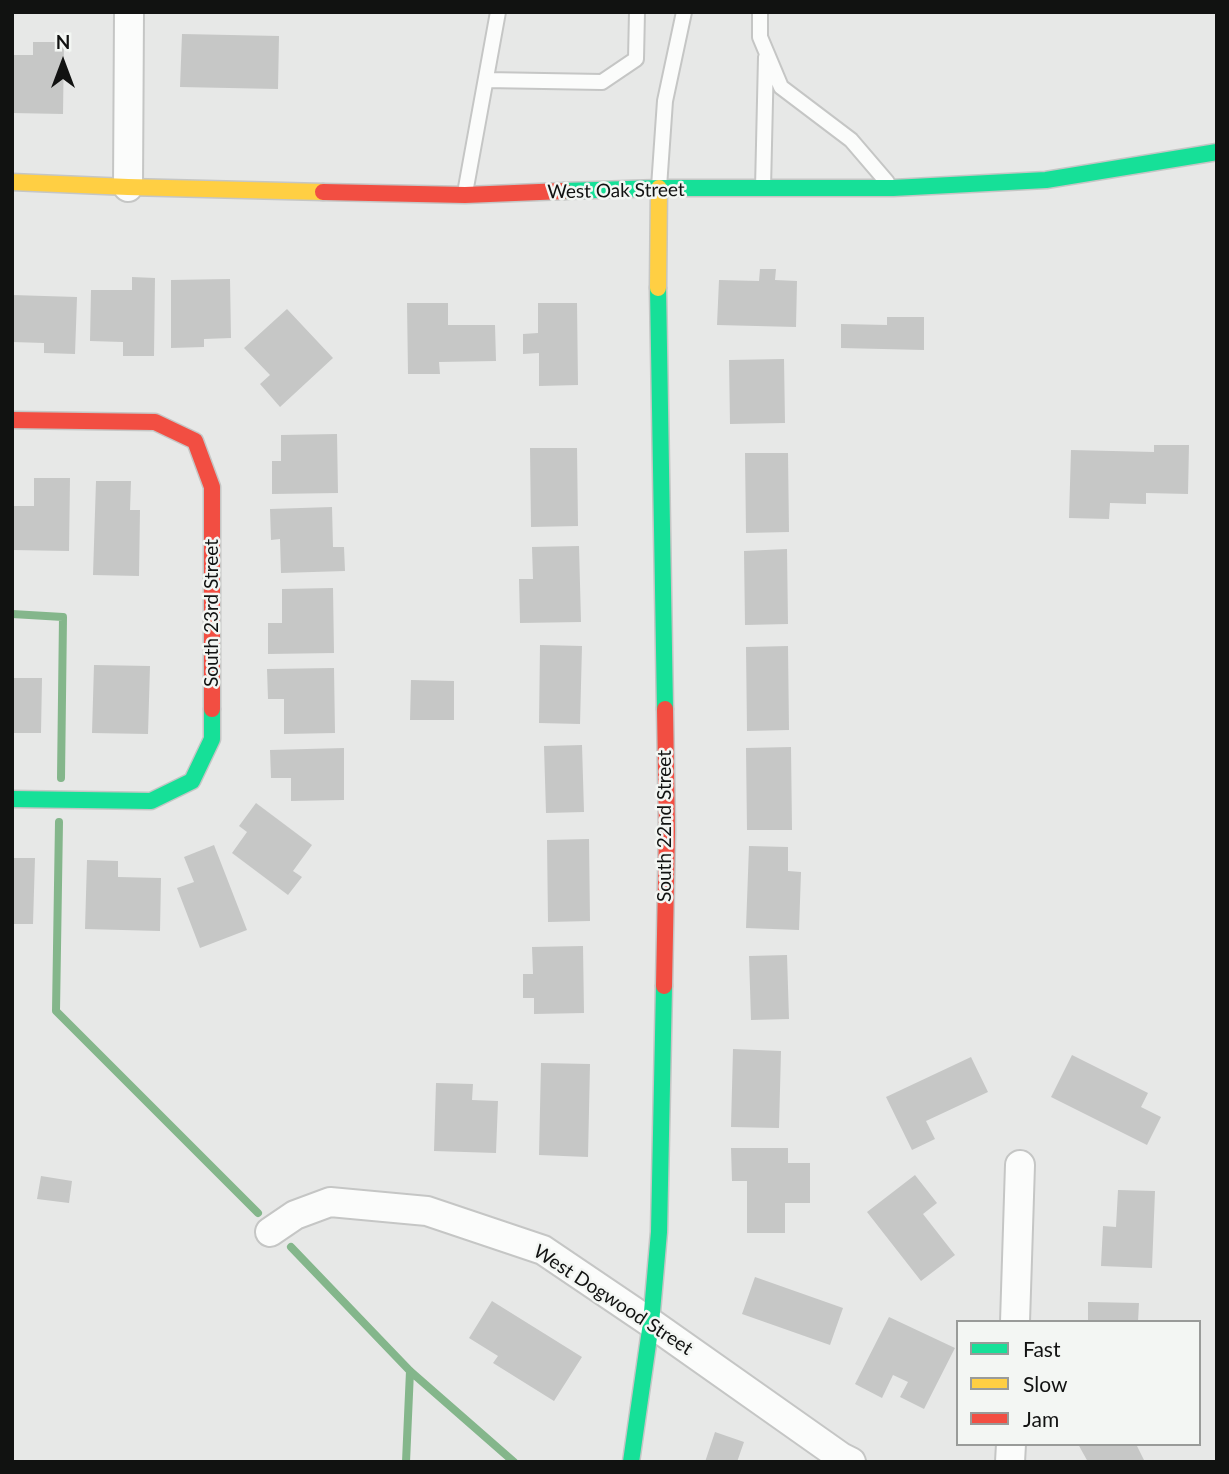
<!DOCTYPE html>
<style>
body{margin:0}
#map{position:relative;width:1229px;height:1474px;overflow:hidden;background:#e7e8e7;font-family:Lato,sans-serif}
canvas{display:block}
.frame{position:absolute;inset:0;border:14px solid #111211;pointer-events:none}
.legend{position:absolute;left:956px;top:1320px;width:245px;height:126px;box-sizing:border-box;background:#f3f6f3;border:2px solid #999b99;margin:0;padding:9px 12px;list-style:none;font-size:21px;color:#111211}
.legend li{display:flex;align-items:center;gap:14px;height:35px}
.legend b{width:35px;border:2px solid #999b99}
.north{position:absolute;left:28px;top:28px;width:70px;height:70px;-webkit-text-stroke:5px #f3f6f3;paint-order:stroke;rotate:0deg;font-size:19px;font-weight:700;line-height:28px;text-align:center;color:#111211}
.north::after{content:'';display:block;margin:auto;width:24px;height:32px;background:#111211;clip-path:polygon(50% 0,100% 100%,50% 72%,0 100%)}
</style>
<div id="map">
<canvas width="1229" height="1474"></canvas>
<div class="frame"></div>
<ul class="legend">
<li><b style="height:9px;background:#16e098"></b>Fast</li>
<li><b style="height:9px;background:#ffcf43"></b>Slow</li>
<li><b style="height:9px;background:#f24e42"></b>Jam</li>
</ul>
<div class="north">N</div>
</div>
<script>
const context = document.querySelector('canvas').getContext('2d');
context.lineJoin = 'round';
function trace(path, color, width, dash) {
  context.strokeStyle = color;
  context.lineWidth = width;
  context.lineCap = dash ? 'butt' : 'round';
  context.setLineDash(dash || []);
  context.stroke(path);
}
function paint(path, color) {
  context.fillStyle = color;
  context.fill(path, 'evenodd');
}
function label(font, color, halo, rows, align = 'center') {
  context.font = font + ' Lato,sans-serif';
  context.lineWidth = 5;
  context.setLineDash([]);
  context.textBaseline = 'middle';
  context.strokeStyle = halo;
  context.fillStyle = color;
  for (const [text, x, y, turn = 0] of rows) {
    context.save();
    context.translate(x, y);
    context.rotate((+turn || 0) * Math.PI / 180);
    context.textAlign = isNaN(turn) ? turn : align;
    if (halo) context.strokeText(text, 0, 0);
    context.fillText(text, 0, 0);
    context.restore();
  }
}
trace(new Path2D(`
 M 12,614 L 63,617 L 61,778
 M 59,822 L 56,1011 L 258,1213
 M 291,1247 L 410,1371 L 514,1462
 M 406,1462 L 410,1371`), '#84b68b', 8);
paint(new Path2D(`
 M 182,34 L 279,36 L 278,89 L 180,87 Z
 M 33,42 L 64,42 L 63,114 L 12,113 L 12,55 L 33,55 Z
 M 760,269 L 776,269 L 775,280 L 797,281 L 796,327 L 717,325 L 719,280 L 759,281 Z
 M 132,277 L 155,278 L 154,356 L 123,356 L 123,342 L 90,341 L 91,290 L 132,290 Z
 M 230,279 L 231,338 L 204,339 L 204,347 L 171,348 L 171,280 Z
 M 12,295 L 77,297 L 75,354 L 44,353 L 44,343 L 12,342 Z
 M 407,303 L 448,303 L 448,325 L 495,325 L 496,361 L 439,362 L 440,374 L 408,374 Z
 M 538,303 L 577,303 L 578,385 L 539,386 L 539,353 L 523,354 L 523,334 L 538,333 Z
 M 287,309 L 333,358 L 280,407 L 260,384 L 270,375 L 244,348 Z
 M 887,317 L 924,317 L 924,350 L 841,348 L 841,324 L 887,325 Z
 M 784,359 L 785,423 L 730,424 L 729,360 Z
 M 337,434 L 338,493 L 272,494 L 272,461 L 281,461 L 281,435 Z
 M 1154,445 L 1189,445 L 1188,494 L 1146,493 L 1146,504 L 1110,503 L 1109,519 L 1069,518 L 1071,450 L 1154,452 Z
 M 530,448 L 577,448 L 578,526 L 531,527 Z
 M 745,453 L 788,453 L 789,532 L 746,533 Z
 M 34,478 L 70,478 L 69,551 L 12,550 L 12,506 L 34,506 Z
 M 96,481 L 131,481 L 130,510 L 140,510 L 139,576 L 93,575 Z
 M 332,507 L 333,547 L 344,547 L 345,571 L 281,573 L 280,539 L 271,540 L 270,509 Z
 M 579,546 L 581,622 L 520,623 L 519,579 L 533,579 L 532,547 Z
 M 787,549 L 788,624 L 745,625 L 744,551 Z
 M 333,588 L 334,653 L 268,654 L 268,623 L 282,623 L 282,589 Z
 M 540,645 L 582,646 L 580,724 L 539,723 Z
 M 788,646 L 789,730 L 747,731 L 746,647 Z
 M 94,665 L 150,666 L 148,734 L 92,733 Z
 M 334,668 L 335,733 L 284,734 L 284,699 L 268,699 L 267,669 Z
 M 12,678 L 42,678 L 41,733 L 12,733 Z
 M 411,680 L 454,681 L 454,720 L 410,720 Z
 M 582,745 L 584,812 L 546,813 L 544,746 Z
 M 791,747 L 792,830 L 747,830 L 746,748 Z
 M 344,748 L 344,800 L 291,801 L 291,778 L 271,778 L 270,750 Z
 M 256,803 L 312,845 L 293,871 L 302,877 L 288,895 L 232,853 L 247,832 L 239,826 Z
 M 589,839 L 590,921 L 548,922 L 547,840 Z
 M 214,845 L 247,930 L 200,948 L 177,888 L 194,882 L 184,857 Z
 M 749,846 L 788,847 L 788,871 L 801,872 L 799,930 L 746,928 Z
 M 12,858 L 35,858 L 33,924 L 12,924 Z
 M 87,860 L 118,861 L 118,877 L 161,878 L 160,931 L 85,929 Z
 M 583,946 L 584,1013 L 534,1014 L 534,998 L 523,998 L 523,974 L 533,974 L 532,947 Z
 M 787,955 L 789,1019 L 751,1020 L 749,956 Z
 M 733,1049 L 781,1051 L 779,1128 L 731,1127 Z
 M 1072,1055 L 1148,1093 L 1141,1107 L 1161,1117 L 1147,1145 L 1051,1097 Z
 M 971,1057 L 988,1092 L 926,1121 L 935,1139 L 912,1150 L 886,1097 Z
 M 541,1063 L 590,1064 L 588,1157 L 539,1155 Z
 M 436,1083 L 473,1084 L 472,1100 L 498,1101 L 496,1153 L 434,1151 Z
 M 731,1148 L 788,1148 L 788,1163 L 810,1163 L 810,1203 L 785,1203 L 785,1233 L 747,1233 L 747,1181 L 732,1181 Z
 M 915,1175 L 937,1203 L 923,1214 L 955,1255 L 921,1281 L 867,1212 Z
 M 41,1176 L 72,1181 L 69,1203 L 37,1199 Z
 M 1118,1190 L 1155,1191 L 1152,1268 L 1101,1266 L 1103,1226 L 1116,1227 Z
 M 755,1277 L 843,1308 L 830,1345 L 742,1314 Z
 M 492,1301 L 582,1357 L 554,1401 L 493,1363 L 498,1356 L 469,1338 Z
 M 1088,1302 L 1139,1303 L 1138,1322 L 1088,1322 Z
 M 889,1317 L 955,1348 L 924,1409 L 900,1397 L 908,1382 L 893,1375 L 882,1398 L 855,1384 Z
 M 715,1432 L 744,1442 L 737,1462 L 705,1462 Z
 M 1078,1444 L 1136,1444 L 1145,1462 L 1088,1462 Z`), '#c6c7c6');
const lane = new Path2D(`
 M 760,12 L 760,37 L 781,87 L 851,140 L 887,182
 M 486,80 L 602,82 L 636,59 L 637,12
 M 659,187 L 665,101 L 684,12
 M 763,188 L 766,57
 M 465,193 L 498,12`);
const street = new Path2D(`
 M 128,187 L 129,12
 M 270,1232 L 295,1215 L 330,1202 L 427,1211 L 543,1250 L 651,1323 L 841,1457 L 851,1462
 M 1015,1322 L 1020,1165
 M 1010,1462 L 1011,1444`);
const fast = new Path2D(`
 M 564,191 L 659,188 L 893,188 L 1046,180 L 1217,152
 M 658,288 L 665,709
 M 12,799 L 151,801 L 192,781 L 212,739 L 212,709
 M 631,1462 L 651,1323 L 659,1232 L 664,986`);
const slow = new Path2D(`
 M 12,182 L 128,187 L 323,192
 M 658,288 L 659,188`);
const jam = new Path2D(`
 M 323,192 L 465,195 L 564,191
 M 12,420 L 155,422 L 195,441 L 212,487 L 212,709
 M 664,986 L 667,831 L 665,709`);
trace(lane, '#c5c6c5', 18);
trace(street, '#c5c6c5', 32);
trace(fast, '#c5c6c5', 19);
trace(slow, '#c5c6c5', 19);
trace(jam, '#c5c6c5', 19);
trace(lane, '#fbfcfb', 14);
trace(street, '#fbfcfb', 28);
trace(fast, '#16e098', 16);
trace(slow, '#ffcf43', 16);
trace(jam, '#f24e42', 16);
label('19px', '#111211', '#f3f6f3', [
 ["West Oak Street",616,191,-1],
 ["South 23rd Street",212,613,-90],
 ["South 22nd Street",665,826,-90],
 ["West Dogwood Street",613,1300,33]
]);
</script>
